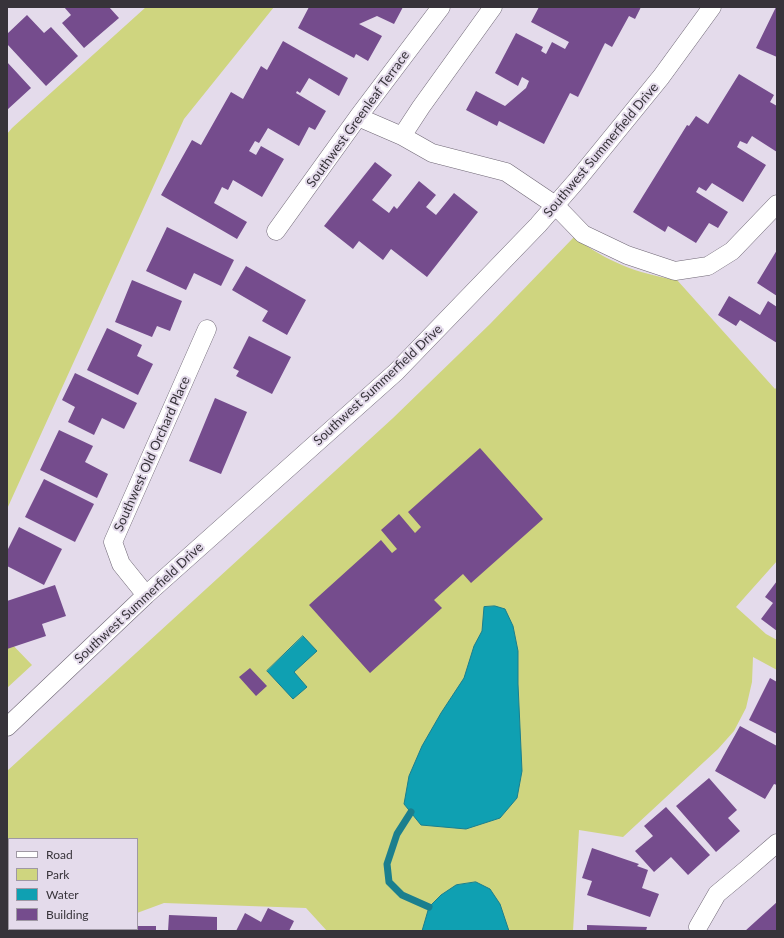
<!DOCTYPE html>
<style>
body{margin:0}
#map{position:relative;width:784px;height:938px;overflow:hidden;background:#e4dbeb;font-family:Lato,sans-serif}
canvas{display:block}
.frame{position:absolute;inset:0;border:8px solid #37333a;pointer-events:none}
.legend{position:absolute;left:8px;top:838px;width:130px;height:92px;box-sizing:border-box;background:#e4dbeb;border:1px solid #9f98a4;margin:0;padding:5px 7px;list-style:none;font-size:12px;color:#37333a}
.legend li{display:flex;align-items:center;gap:8px;height:20px}
.legend b{width:20px;border:1px solid #9f98a4}
</style>
<div id="map">
<canvas width="784" height="938"></canvas>
<div class="frame"></div>
<ul class="legend">
<li><b style="height:5px;background:#fff"></b>Road</li>
<li><b style="height:11px;background:#cfd57f"></b>Park</li>
<li><b style="height:11px;background:#0fa0b2"></b>Water</li>
<li><b style="height:11px;background:#754c8d"></b>Building</li>
</ul>
</div>
<script>
const context = document.querySelector('canvas').getContext('2d');
context.lineJoin = 'round';
function paint(path, color) {
  context.fillStyle = color;
  context.fill(path, 'evenodd');
}
function trace(path, color, width, dash) {
  context.strokeStyle = color;
  context.lineWidth = width;
  context.lineCap = dash ? 'butt' : 'round';
  context.setLineDash(dash || []);
  context.stroke(path);
}
function label(font, color, halo, rows, align = 'center') {
  context.font = font + ' Lato,sans-serif';
  context.lineWidth = 4;
  context.setLineDash([]);
  context.textBaseline = 'middle';
  context.strokeStyle = halo;
  context.fillStyle = color;
  for (const [text, x, y, turn = 0] of rows) {
    context.save();
    context.translate(x, y);
    context.rotate((+turn || 0) * Math.PI / 180);
    context.textAlign = isNaN(turn) ? turn : align;
    if (halo) context.strokeText(text, 0, 0);
    context.fillText(text, 0, 0);
    context.restore();
  }
}
paint(new Path2D(`
 M 146,7 L 274,7 L 184,119 L 7,509 L 7,134 L 12,128 Z
 M 574,237 C 608,262 635,273 677,280 L 775,389 L 777,387 L 777,561 L 736,607 L 766,634 L 777,640 L 777,670 L 753,657 L 752,682 L 746,708 L 734,731 L 718,749 L 623,837 L 579,830 L 573,931 L 327,931 L 306,908 L 164,903 L 137,913 L 137,839 L 9,839 L 9,920 L 7,920 L 7,771 L 393,418 L 490,324 Z
 M 7,639 L 32,665 L 7,688 Z`), '#cfd57f');
const water = new Path2D(`
 M 495,606 L 505,609 L 513,626 L 518,651 L 518,684 L 522,771 L 517,798 L 500,818 L 466,829 L 421,825 L 404,804 L 409,776 L 422,746 L 441,713 L 464,678 L 474,646 L 482,631 L 484,607 Z
 M 303,636 L 317,651 L 294,672 L 307,687 L 293,699 L 267,671 Z
 M 476,882 L 490,889 L 500,904 L 509,931 L 422,931 L 429,907 L 441,895 L 456,885 Z`);
paint(water, '#0fa0b2');
trace(water, '#1b7f8e', 1);
trace(new Path2D(`
 M 411,812 L 397,834 L 387,864 L 389,882 L 402,895 L 429,907`), '#1b7f8e', 7);
paint(new Path2D(`
 M 64,7 L 109,7 L 119,18 L 84,48 L 62,23 L 71,15 Z
 M 309,7 L 403,7 L 394,24 L 377,16 L 359,24 L 382,36 L 368,61 L 356,54 L 354,58 L 298,28 Z
 M 539,7 L 641,7 L 635,19 L 629,16 L 612,47 L 605,43 L 578,97 L 570,93 L 544,144 L 499,121 L 497,126 L 466,110 L 476,91 L 505,106 L 526,88 L 529,81 L 522,77 L 518,86 L 495,73 L 516,33 L 543,47 L 541,51 L 546,54 L 552,42 L 565,49 L 569,42 L 531,22 Z
 M 776,7 L 777,7 L 777,57 L 756,48 Z
 M 27,15 L 44,33 L 51,27 L 78,56 L 46,86 L 7,44 L 7,34 Z
 M 283,41 L 348,78 L 339,96 L 309,78 L 300,93 L 297,91 L 296,93 L 326,111 L 315,130 L 309,127 L 299,146 L 268,128 L 259,143 L 255,141 L 249,151 L 256,155 L 261,146 L 284,159 L 262,197 L 233,180 L 228,190 L 222,187 L 214,203 L 247,222 L 237,239 L 161,195 L 192,140 L 201,145 L 231,92 L 243,99 L 261,66 L 267,70 Z
 M 7,62 L 31,88 L 7,110 Z
 M 739,74 L 774,95 L 770,102 L 777,106 L 777,152 L 752,136 L 747,144 L 740,141 L 737,147 L 766,165 L 743,202 L 712,183 L 706,191 L 699,187 L 696,192 L 728,212 L 718,228 L 709,223 L 696,243 L 668,226 L 665,232 L 633,212 L 687,125 L 689,126 L 696,116 L 708,124 Z
 M 375,162 L 392,175 L 372,200 L 389,213 L 394,206 L 397,209 L 419,181 L 436,195 L 426,207 L 436,215 L 454,193 L 478,212 L 427,277 L 391,249 L 383,260 L 359,241 L 353,249 L 324,226 Z
 M 167,227 L 234,260 L 221,286 L 194,273 L 186,290 L 146,271 Z
 M 777,250 L 777,296 L 757,283 Z
 M 246,266 L 306,300 L 287,335 L 262,321 L 268,311 L 232,290 Z
 M 132,280 L 182,301 L 170,331 L 157,326 L 152,337 L 115,322 Z
 M 729,296 L 760,315 L 768,301 L 777,307 L 777,343 L 740,320 L 736,326 L 718,315 Z
 M 107,328 L 142,345 L 137,356 L 153,364 L 138,395 L 87,370 Z
 M 249,336 L 291,357 L 272,394 L 236,376 L 239,371 L 233,368 Z
 M 75,373 L 137,403 L 124,429 L 102,418 L 94,435 L 68,422 L 75,407 L 62,400 Z
 M 215,398 L 247,412 L 221,474 L 189,461 Z
 M 59,430 L 93,446 L 85,462 L 108,474 L 97,498 L 40,470 Z
 M 480,448 L 543,519 L 471,583 L 463,574 L 434,600 L 442,608 L 370,673 L 309,605 L 381,540 L 392,553 L 397,549 L 381,530 L 399,514 L 415,533 L 421,527 L 408,512 Z
 M 44,479 L 94,504 L 75,542 L 25,517 Z
 M 19,527 L 62,549 L 44,585 L 7,566 L 7,551 Z
 M 777,581 L 777,631 L 761,619 L 773,603 L 765,597 Z
 M 55,585 L 66,616 L 42,624 L 46,636 L 7,649 L 7,601 Z
 M 250,668 L 267,686 L 256,696 L 239,677 Z
 M 770,678 L 777,682 L 777,734 L 749,720 Z
 M 740,726 L 777,746 L 777,785 L 774,784 L 765,799 L 715,771 Z
 M 709,778 L 737,810 L 728,818 L 740,831 L 716,852 L 676,806 Z
 M 666,807 L 710,855 L 688,875 L 671,857 L 654,872 L 635,851 L 653,836 L 644,826 Z
 M 592,848 L 639,864 L 637,866 L 648,870 L 642,888 L 659,894 L 650,917 L 587,895 L 592,881 L 582,878 Z
 M 777,902 L 777,931 L 745,931 Z
 M 268,908 L 294,921 L 289,931 L 236,931 L 245,913 L 261,922 Z
 M 169,915 L 217,917 L 217,931 L 168,931 Z
 M 587,925 L 647,927 L 646,931 L 587,931 Z
 M 137,926 L 156,926 L 156,931 L 113,931 L 113,929 L 137,929 Z
 M 59,929 L 103,929 L 103,931 L 59,931 Z`), '#754c8d');
const street = new Path2D(`
 M 358,117 L 402,136 L 432,153 L 506,172 L 555,205 L 583,234 L 627,255 L 675,271 L 708,266 L 732,251 L 777,204
 M 402,136 L 421,107 L 493,7
 M 276,231 L 358,117 L 441,7
 M 146,595 L 121,564 L 113,542 L 207,329
 M 7,727 L 146,595 L 396,372 L 538,225 L 578,179 L 661,77 L 712,7
 M 698,927 L 717,894 L 747,869 L 777,843`);
trace(street, '#6f6775', 19);
trace(street, '#fff', 18);
label('13px', '#37333a', '#e4dbeb', [
 ["Southwest Greenleaf Terrace",358,119,-54],
 ["Southwest Summerfield Drive",601,150,-50],
 ["Southwest Summerfield Drive",378,385,-43],
 ["Southwest Old Orchard Place",152,454,-66],
 ["Southwest Summerfield Drive",139,603,-43]
]);
</script>
